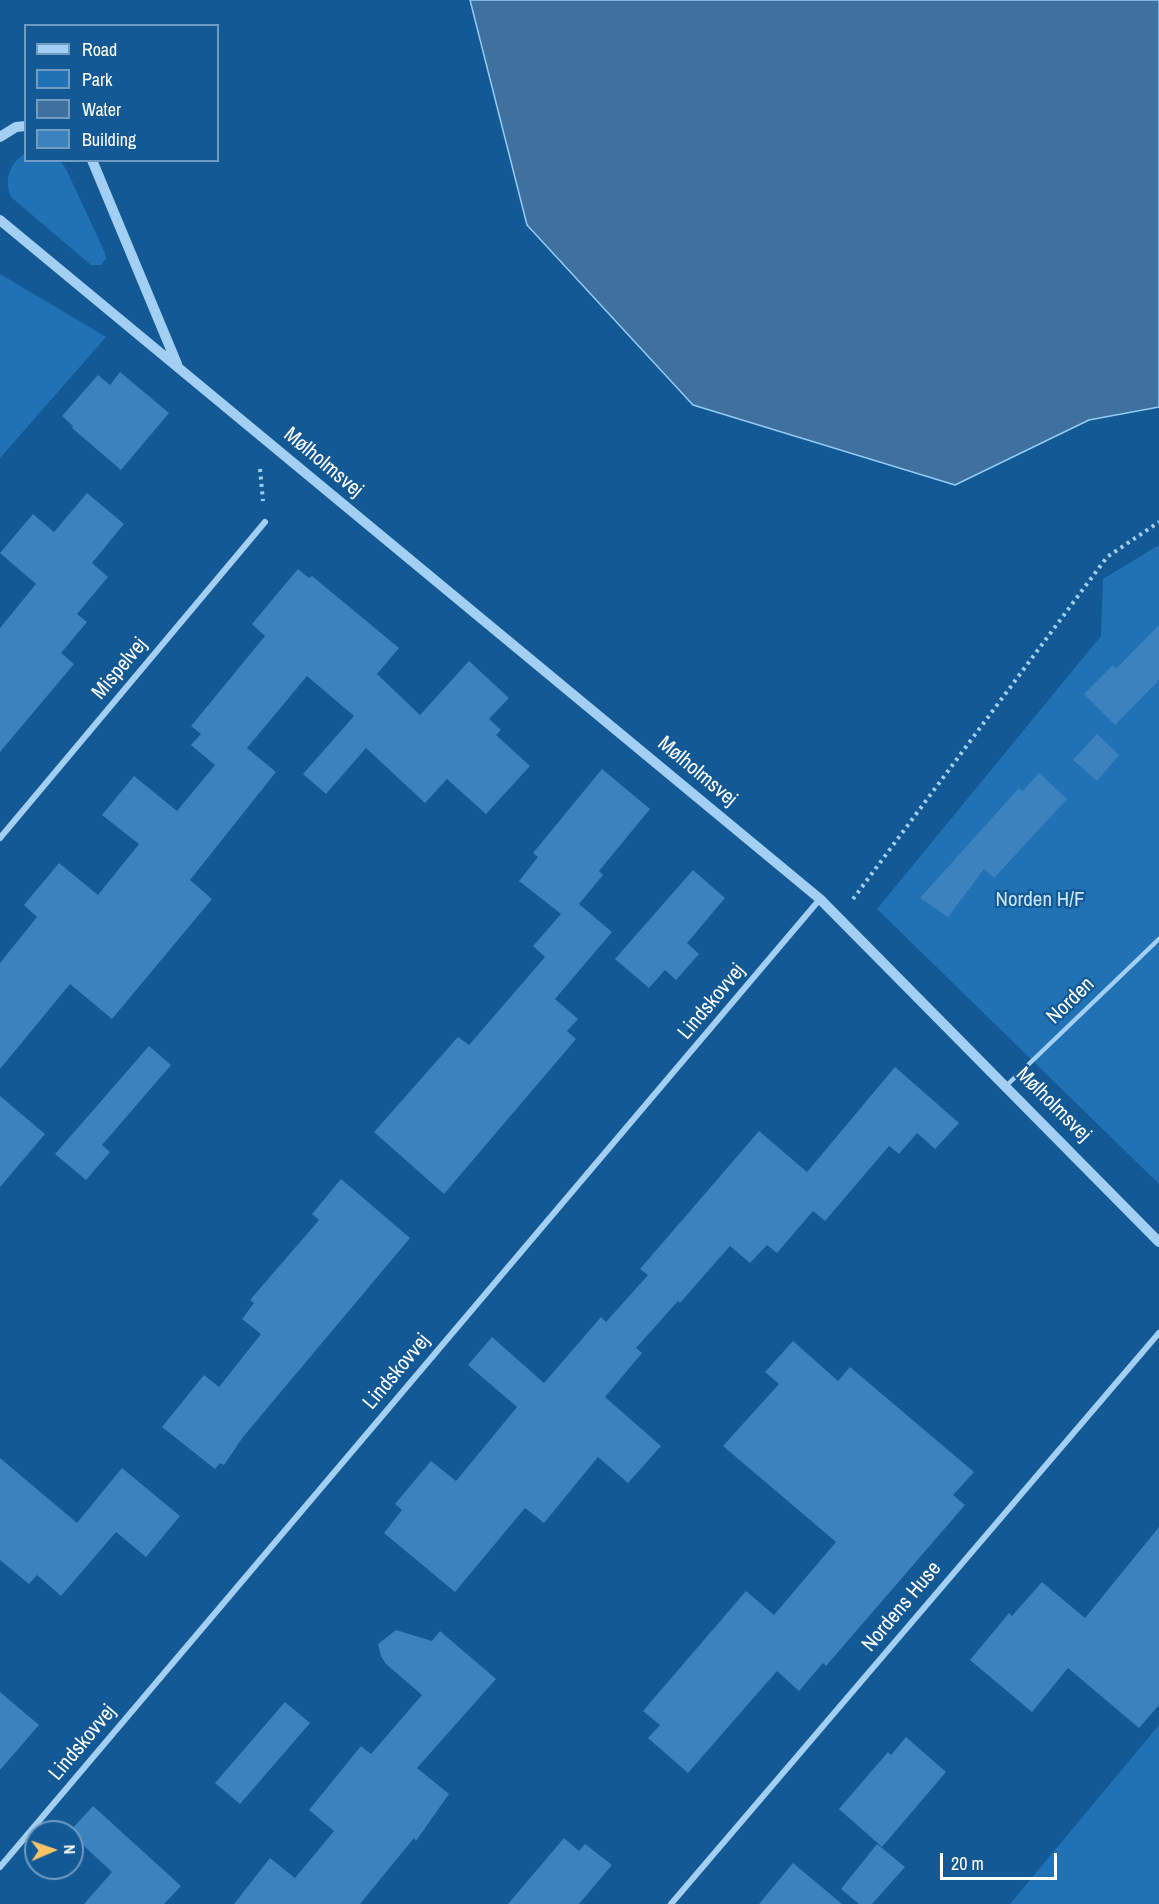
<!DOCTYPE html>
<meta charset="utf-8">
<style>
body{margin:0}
#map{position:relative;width:1159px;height:1904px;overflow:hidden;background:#125996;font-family:"Archivo Narrow",sans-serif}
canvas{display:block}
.legend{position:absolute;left:24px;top:24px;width:195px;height:138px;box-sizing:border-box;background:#125996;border:2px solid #719bc0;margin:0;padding:8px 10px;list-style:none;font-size:18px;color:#fff}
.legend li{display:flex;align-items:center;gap:12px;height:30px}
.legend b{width:30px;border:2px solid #719bc0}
.north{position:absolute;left:24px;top:1820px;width:60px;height:60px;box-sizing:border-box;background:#125996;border:2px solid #719bc0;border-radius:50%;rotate:88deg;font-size:16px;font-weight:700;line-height:24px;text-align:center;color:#fff}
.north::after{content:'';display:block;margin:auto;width:21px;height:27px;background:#ffc364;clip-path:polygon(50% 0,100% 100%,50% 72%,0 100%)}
.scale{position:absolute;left:940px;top:1853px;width:117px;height:27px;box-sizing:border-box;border:3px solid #fff;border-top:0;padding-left:8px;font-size:18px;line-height:21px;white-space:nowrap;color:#fff;-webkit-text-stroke:4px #125996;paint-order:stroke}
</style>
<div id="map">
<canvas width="1159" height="1904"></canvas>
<ul class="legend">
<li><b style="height:8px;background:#a2cff3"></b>Road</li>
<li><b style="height:16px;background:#2172b4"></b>Park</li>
<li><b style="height:16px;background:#3f719e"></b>Water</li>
<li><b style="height:16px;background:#3b82be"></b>Building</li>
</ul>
<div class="north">N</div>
<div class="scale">20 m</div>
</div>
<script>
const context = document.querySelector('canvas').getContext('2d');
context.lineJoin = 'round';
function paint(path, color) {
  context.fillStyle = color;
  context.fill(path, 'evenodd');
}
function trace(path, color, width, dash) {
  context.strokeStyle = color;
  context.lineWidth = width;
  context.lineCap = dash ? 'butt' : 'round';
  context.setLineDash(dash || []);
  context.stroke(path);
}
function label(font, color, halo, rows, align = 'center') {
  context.font = font + ' "Archivo Narrow",sans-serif';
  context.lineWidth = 4.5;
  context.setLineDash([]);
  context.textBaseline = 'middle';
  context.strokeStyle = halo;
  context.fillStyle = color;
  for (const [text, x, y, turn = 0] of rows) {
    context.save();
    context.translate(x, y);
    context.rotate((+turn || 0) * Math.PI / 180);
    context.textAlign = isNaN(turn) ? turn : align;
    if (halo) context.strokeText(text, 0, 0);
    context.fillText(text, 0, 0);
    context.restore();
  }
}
paint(new Path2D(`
 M 24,154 L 26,160 L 60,161 L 66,169 L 105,253 L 106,259 L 101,265 L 91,265 L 11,197 C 4,179 9,165 24,154 Z
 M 0,274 L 106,337 L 0,458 Z
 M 1159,545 L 1159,1184 L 877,909 L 1101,636 L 1103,579 Z
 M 1159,1725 L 1159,1904 L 1010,1904 Z`), '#2172b4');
const water = new Path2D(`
 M 470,0 L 1159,0 L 1159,407 L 1089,420 L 955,485 L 693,405 L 527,225 Z`);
paint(water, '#3f719e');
trace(water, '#94cbf6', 1.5);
paint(new Path2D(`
 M 120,372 L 169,413 L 121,470 L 72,428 L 73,426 L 62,416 L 98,375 L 110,385 Z
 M 87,493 L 124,524 L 92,563 L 108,577 L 77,614 L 87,622 L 61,653 L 74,664 L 0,752 L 0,628 L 36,584 L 0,553 L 33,514 L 54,532 Z
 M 298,569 L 309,578 L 312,576 L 399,648 L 377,674 L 420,715 L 469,661 L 509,698 L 489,719 L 501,730 L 496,735 L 530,766 L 486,814 L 447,779 L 425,803 L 366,748 L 326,794 L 303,774 L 354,716 L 307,676 L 247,748 L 276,772 L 190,880 L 212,899 L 112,1019 L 70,984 L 0,1069 L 0,963 L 37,917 L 24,905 L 59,863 L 98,895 L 139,844 L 102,815 L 134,776 L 177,811 L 215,765 L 191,745 L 201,734 L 191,726 L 265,636 L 252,624 Z
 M 1159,625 L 1159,680 L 1115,725 L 1084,694 L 1113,665 L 1116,669 Z
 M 1097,734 L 1119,755 L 1097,781 L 1073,760 Z
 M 602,769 L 650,809 L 599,871 L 603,875 L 579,904 L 612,932 L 555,999 L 578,1019 L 567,1031 L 576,1039 L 444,1194 L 374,1132 L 458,1037 L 469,1045 L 545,957 L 533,946 L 561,914 L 519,881 L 538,857 L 533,853 Z
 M 1039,773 L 1067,799 L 994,878 L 984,869 L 948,917 L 920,898 L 1019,788 L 1023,791 Z
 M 693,870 L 725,898 L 687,943 L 699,954 L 676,980 L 665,970 L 649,988 L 615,959 Z
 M 149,1046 L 171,1065 L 102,1145 L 110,1152 L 86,1180 L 55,1154 Z
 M 895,1067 L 959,1123 L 935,1149 L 917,1133 L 899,1154 L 889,1146 L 825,1221 L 813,1211 L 777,1253 L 767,1245 L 750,1263 L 730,1246 L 680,1303 L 678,1301 L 636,1348 L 642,1353 L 605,1397 L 661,1446 L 628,1483 L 598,1457 L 544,1523 L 525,1508 L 455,1592 L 384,1533 L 402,1510 L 395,1504 L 431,1461 L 456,1481 L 517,1407 L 468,1365 L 492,1337 L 544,1383 L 601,1317 L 606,1322 L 648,1275 L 640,1269 L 759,1131 L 807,1172 Z
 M 0,1096 L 45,1134 L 0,1187 Z
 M 341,1179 L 410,1238 L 243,1437 L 224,1465 L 220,1463 L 215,1469 L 162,1427 L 204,1375 L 219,1387 L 261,1334 L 242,1319 L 254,1303 L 250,1300 L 319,1220 L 312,1214 Z
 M 793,1341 L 838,1381 L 850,1367 L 974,1472 L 953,1495 L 965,1505 L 826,1666 L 823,1663 L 799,1691 L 777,1671 L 688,1773 L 648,1738 L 660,1725 L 643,1711 L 746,1591 L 774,1615 L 836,1542 L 723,1446 L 779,1384 L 765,1372 Z
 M 0,1458 L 77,1523 L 122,1468 L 180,1516 L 146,1557 L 116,1532 L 61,1596 L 37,1575 L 29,1584 L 0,1560 Z
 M 1159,1527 L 1159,1705 L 1139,1728 L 1068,1668 L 1032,1712 L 970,1660 L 1009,1613 L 1012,1616 L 1042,1582 L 1085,1618 Z
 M 396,1630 L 432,1641 L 440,1631 L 496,1679 L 417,1768 L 449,1794 L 416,1841 L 414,1838 L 360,1904 L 234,1904 L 270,1858 L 295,1878 L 334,1831 L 309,1810 L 361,1746 L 371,1754 L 422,1695 L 386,1664 L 381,1656 L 378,1644 Z
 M 0,1692 L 39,1725 L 0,1770 Z
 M 285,1702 L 310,1723 L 240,1804 L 215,1783 Z
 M 906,1737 L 946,1772 L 882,1847 L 839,1809 L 888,1752 L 891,1755 Z
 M 93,1806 L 181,1886 L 164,1904 L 84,1904 L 112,1872 L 69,1832 Z
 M 564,1838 L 579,1851 L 585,1844 L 612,1865 L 579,1904 L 508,1904 Z
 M 877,1844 L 905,1867 L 872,1904 L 859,1904 L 841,1889 Z
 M 793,1863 L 842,1904 L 759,1904 Z`), '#3b82be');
trace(new Path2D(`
 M 260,469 L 263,501
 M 853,899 L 1107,557 L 1159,522`), '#a2cff3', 4, [3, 4.5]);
trace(new Path2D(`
 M 1006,1086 L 1159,939`), '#a2cff3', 4.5);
trace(new Path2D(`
 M 0,838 L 265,522
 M 0,1867 L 820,899
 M 671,1904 L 1159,1333`), '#a2cff3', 6);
trace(new Path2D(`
 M 0,137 L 16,127 L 26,126
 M 92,160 L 177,364
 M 0,220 L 820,899 L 1159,1242`), '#a2cff3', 10);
label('21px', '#fff', '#125996', [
 ["Mølholmsvej",323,463,40],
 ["Mispelvej",120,669,-50],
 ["Mølholmsvej",697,772,40],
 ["Norden",1071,1001,-44],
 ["Lindskovvej",712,1002,-50],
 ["Mølholmsvej",1053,1105,45],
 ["Lindskovvej",397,1372,-50],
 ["Nordens Huse",902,1607,-50],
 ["Lindskovvej",83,1743,-50]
]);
label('21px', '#cae6fd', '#125996', [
 ["Norden H/F",1040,900]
]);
</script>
